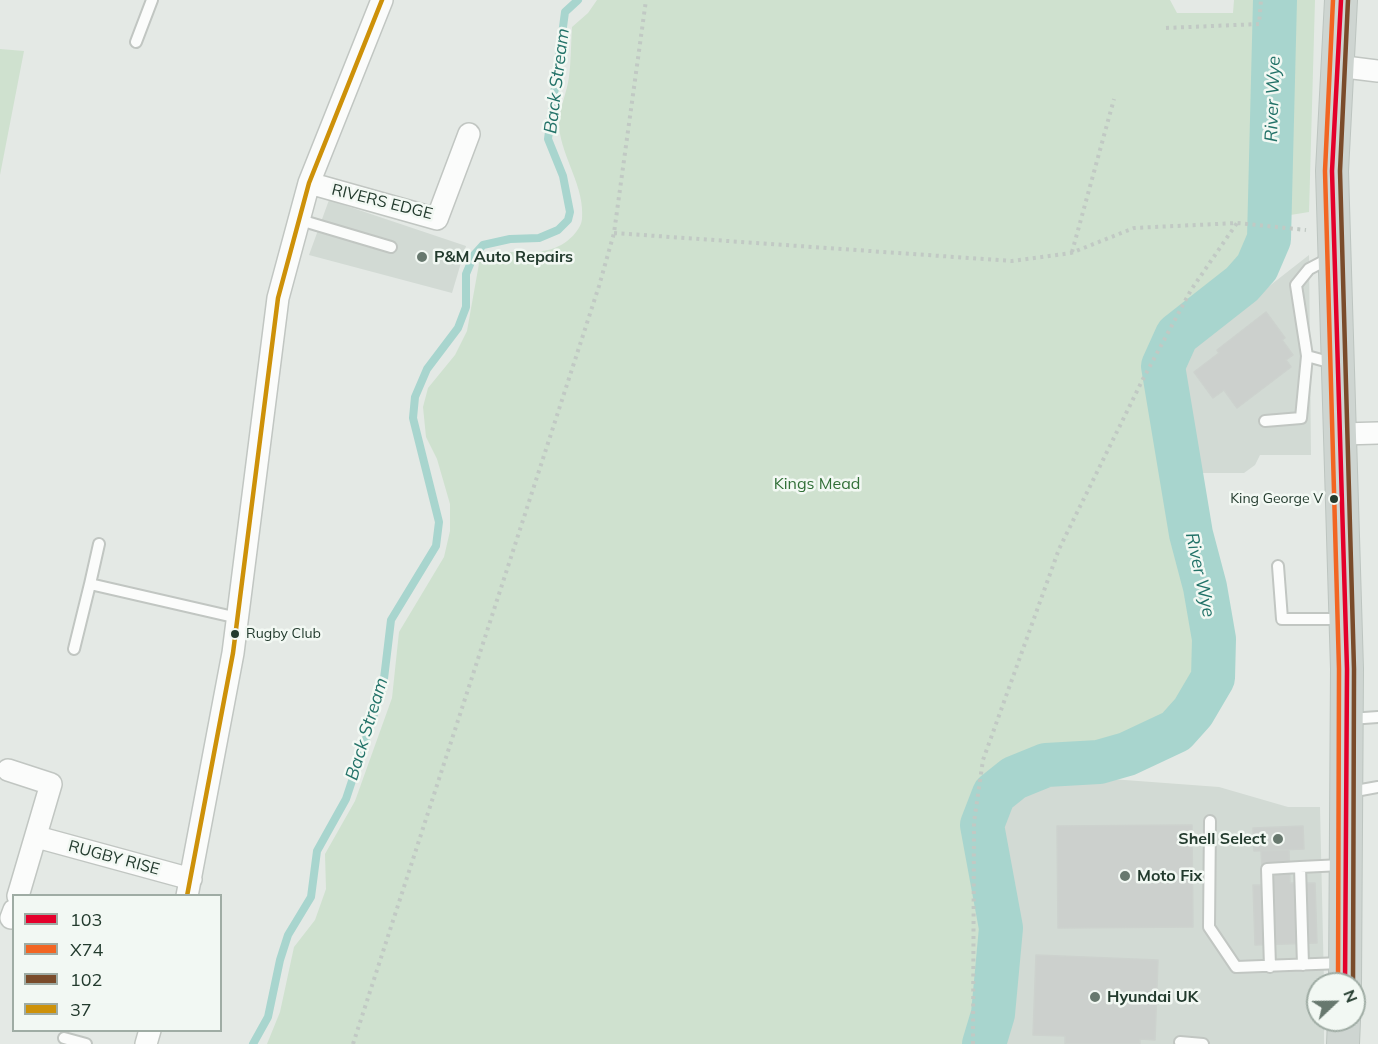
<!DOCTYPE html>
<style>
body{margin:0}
#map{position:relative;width:1378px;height:1044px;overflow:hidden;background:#e4e9e5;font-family:Mulish,sans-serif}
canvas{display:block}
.legend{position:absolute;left:12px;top:894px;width:210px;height:138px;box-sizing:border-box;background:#f2f8f3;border:2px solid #9faca4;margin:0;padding:8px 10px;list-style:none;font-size:18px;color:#233b2e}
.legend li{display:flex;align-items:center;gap:12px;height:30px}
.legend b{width:30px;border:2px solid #9faca4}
.north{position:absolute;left:1306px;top:972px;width:60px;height:60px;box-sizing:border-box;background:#f2f8f3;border:2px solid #9faca4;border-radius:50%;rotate:68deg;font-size:16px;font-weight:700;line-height:24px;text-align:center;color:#233b2e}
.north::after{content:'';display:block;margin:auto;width:21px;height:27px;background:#67786e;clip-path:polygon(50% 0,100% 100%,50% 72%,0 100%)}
</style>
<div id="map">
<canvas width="1378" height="1044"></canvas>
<ul class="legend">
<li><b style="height:8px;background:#e4002b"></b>103</li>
<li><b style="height:8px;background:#f26522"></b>X74</li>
<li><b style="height:8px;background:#7a4b2a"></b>102</li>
<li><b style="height:8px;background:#cd9109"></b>37</li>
</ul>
<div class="north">N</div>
</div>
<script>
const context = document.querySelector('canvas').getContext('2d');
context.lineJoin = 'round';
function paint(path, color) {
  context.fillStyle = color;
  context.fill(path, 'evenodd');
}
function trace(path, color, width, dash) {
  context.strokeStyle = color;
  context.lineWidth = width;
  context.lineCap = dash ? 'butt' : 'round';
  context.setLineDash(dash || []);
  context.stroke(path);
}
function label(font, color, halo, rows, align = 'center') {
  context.font = font + ' Mulish,sans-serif';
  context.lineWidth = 5;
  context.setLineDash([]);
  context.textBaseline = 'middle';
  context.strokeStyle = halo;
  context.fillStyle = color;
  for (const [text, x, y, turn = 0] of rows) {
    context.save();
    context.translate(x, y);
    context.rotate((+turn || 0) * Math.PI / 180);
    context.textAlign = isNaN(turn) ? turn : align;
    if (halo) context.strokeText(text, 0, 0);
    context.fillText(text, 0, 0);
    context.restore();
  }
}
paint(new Path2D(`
 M 329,200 L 466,246 L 452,293 L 309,255 Z
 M 1309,255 L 1311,455 L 1260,455 L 1255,465 L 1244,473 L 1196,473 L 1180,407 L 1179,394 L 1184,358 L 1205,327 L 1218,317 L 1254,298 Z
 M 1111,779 L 1219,787 L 1288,807 L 1320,807 L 1324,984 L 1318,984 L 1318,1020 L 1324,1020 L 1324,1044 L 1005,1044 L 1014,982 L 1016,935 L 1012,894 L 1001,853 L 999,831 L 1002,816 L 1009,805 L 1031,789 L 1082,780 Z`), '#d2dad4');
paint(new Path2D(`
 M 597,0 L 1170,0 L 1177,13 L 1233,13 L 1234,0 L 1262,0 L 1264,167 L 1257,249 L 1233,279 L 1176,320 L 1160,345 L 1154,374 L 1165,458 L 1204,609 L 1208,655 L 1202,683 L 1184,704 L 1147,732 L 1110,750 L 1027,761 L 1001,780 L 983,800 L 978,834 L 993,912 L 993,965 L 986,1017 L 979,1044 L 267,1044 L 280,1012 L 294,947 L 315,920 L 326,889 L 325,854 L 355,801 L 392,698 L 399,632 L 444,557 L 450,531 L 450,504 L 437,459 L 426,437 L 423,407 L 428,388 L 455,355 L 467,331 L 480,258 C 498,245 534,259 559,246 C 568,242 581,230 582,219 C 585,187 562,158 559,127 C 558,111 567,93 569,77 C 571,61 571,43 572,27 L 588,13 Z
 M 1284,0 L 1315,0 L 1309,212 L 1278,217 L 1287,106 Z
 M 0,49 L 24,51 L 0,175 Z`), '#cfe1cf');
trace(new Path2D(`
 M 253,1044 L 268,1017 L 280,960 L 288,935 L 311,897 L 317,851 L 346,799 L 383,687 L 391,620 L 436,546 L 439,522 L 413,418 L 415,397 L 427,369 L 458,328 L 466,307 L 466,274 L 474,255 L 483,245 L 510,239 L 539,238 L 558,230 L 568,220 L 570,212 L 563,176 L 548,139 L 565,12 L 578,0`), '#a8d5ce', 8);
trace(new Path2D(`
 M 984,1044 L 993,1014 L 1001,928 L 982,825 L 994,794 L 1014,778 L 1046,765 L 1099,762 L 1127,754 L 1176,731 L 1193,712 L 1213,678 L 1214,639 L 1205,587 L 1191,534 L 1163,366 L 1177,335 L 1242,284 L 1257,267 L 1269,239 L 1275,0`), '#a8d5ce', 44);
const building = new Path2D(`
 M 1266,312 L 1285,338 L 1282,340 L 1293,355 L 1286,360 L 1291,367 L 1237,408 L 1224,390 L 1213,398 L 1194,372 L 1219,353 L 1217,350 Z
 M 1192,825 L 1193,927 L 1058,928 L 1057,826 Z
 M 1303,826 L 1304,849 L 1254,851 L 1253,828 Z
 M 1289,850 L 1290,883 L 1315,883 L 1317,943 L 1255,945 L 1253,885 L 1263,885 L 1261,851 Z
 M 1036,955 L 1158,960 L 1155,1040 L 1140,1039 L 1140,1044 L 1065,1044 L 1065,1036 L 1033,1035 Z`);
paint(building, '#ccd0cd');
trace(building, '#cdd2ce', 1.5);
const lane = new Path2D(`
 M 136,42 L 152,0
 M 300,220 L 391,247
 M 1307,356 L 1296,285 L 1309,269 L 1330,258
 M 1265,421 L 1301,418 L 1307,356 L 1336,364
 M 1278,566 L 1282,619 L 1343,619
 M 90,584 L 99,544
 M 74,649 L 90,584 L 238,618
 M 1350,719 L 1378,717
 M 1350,792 L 1378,787
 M 1210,821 L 1209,927 L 1236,967 L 1342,963
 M 1303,965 L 1300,867 L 1342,865
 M 1270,967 L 1267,869 L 1300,867
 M 64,1038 L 86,1044
 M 1180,1042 L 1203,1044`);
const street = new Path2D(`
 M 1337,66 L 1378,71
 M 309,183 L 437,219 L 469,134
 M 1342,434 L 1378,433
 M 8,770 L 51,784 L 18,896
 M 37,837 L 191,879
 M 187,896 L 233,653 L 278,298 L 309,183 L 382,0
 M 11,918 L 14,910
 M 146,1044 L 150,1030`);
const primary = new Path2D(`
 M 1341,0 L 1332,171 L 1347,669 L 1345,984
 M 1343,1044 L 1344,1020`);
trace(lane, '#c1c6c2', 14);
trace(street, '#c1c6c2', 24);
trace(primary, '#bdc5c0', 34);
trace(new Path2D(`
 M 1166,28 L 1259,24 L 1261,0
 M 614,233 L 1012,261 L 1071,253 L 1134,228 L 1237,223 L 1306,230
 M 1072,252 L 1114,99
 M 353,1044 L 599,286 L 614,233 L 646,0
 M 973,1044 L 974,822 L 983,760 L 1059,549 L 1143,379 L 1191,290 L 1237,223`), '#c1c9c4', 4, [3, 4.5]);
trace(lane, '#fbfcfb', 10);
trace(street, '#fbfcfb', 21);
trace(primary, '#ced5d1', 32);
trace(new Path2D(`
 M 1341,0 L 1332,171 L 1347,669 L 1345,984`), '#e4002b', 4.5);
trace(new Path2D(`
 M 1333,0 L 1325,171 L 1339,669 L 1338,984`), '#f26522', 4.5);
trace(new Path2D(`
 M 1348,0 L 1340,171 L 1354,669 L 1353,984`), '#7a4b2a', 4.5);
trace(new Path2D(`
 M 187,896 L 233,653 L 278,298 L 309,183 L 382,0`), '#cd9109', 4.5);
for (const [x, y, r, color] of [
 [422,257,6,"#67786e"],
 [1334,499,5,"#233b2e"],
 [235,634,5,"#233b2e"],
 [1278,839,6,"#67786e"],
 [1125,876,6,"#67786e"],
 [1095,997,6,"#67786e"]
]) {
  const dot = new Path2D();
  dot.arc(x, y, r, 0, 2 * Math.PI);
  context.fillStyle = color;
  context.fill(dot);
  trace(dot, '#f2f8f3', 2);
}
label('14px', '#233b2e', '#f2f8f3', [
 ["King George V",1323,499],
 ["Rugby Club",246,634,"left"]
], 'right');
label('16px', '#233b2e', '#f2f8f3', [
 ["RIVERS EDGE",382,202,14],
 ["RUGBY RISE",114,858,15]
]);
label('bold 16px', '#233b2e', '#f2f8f3', [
 ["P&M Auto Repairs",434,257],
 ["Shell Select",1266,839,"right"],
 ["Moto Fix",1137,876],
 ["Hyundai UK",1107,997]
], 'left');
label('16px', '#316f37', '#f2f8f3', [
 ["Kings Mead",817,484]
]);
label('italic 18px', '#227268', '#f2f8f3', [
 ["Back Stream",557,81,-83],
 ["River Wye",1273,99,-88],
 ["River Wye",1200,575,78],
 ["Back Stream",367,729,-73]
]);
</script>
